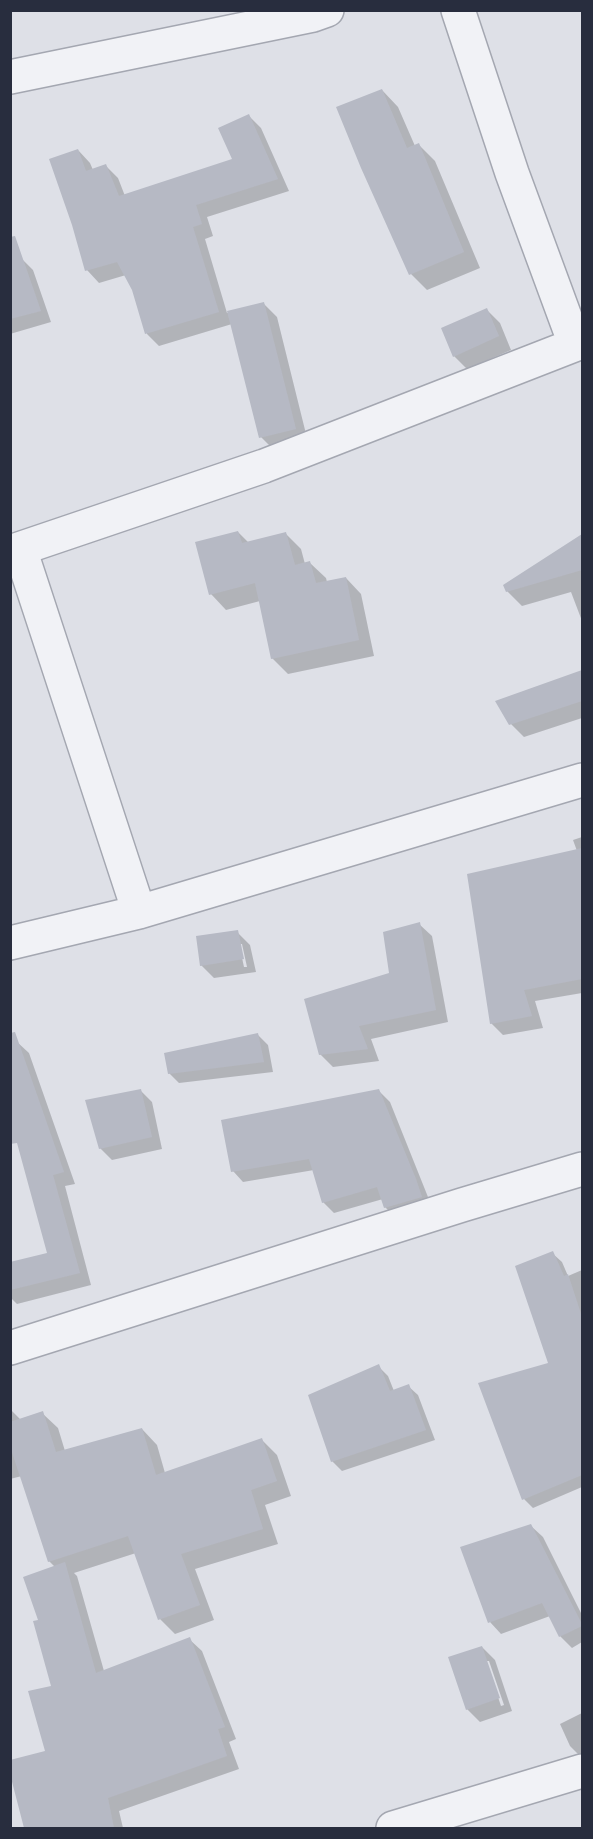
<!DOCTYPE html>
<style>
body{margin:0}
#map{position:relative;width:593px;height:1839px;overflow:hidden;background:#dee0e7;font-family:"Roboto Condensed",sans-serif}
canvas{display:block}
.frame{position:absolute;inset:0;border:12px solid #282d3e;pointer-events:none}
</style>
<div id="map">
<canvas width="593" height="1839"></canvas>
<div class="frame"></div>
</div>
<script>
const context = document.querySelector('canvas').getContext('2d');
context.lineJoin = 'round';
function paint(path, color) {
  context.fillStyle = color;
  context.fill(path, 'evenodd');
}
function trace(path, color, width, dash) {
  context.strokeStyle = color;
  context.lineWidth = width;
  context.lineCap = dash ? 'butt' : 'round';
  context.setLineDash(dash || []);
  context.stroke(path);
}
paint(new Path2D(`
 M 382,90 L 398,107 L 415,146 L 418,144 L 435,161 L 480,268 L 427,290 L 411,274 Z
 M 249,116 L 261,128 L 289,191 L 207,217 L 213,236 L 205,239 L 227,313 L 264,304 L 277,317 L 308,442 L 274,450 L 261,437 L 232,324 L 159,346 L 147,334 L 133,289 L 126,275 L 99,283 L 87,270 L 78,150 L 90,163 L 93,170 L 105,165 L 118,178 L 125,196 L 234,160 Z
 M 22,259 L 33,270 L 51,322 L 10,334 L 10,262 Z
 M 487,310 L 500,323 L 511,350 L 467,369 L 454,356 Z
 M 238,532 L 249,543 L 285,533 L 301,549 L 305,564 L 310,563 L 326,578 L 327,582 L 346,578 L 361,594 L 374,656 L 288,674 L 272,658 L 260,601 L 226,610 L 211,594 Z
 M 582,536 L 582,621 L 571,592 L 522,606 L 507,591 L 505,586 Z
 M 582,671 L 582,718 L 524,737 L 511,724 L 498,702 Z
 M 582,837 L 582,993 L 535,1001 L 543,1028 L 503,1035 L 491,1023 L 577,851 L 573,840 Z
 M 419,924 L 432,936 L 448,1022 L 371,1039 L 379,1061 L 333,1067 L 320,1054 L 391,974 Z
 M 237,932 L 250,945 L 256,972 L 214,978 L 201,965 ZM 239,944 L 242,944 L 247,967 L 244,967 Z
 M 258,1035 L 268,1045 L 273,1072 L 179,1083 L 169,1073 Z
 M 16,1041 L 29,1053 L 75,1184 L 65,1186 L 91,1285 L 17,1304 L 10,1297 L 10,1263 L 48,1254 Z
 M 140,1090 L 152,1102 L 162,1149 L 112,1160 L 100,1148 Z
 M 379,1091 L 390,1102 L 432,1207 L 396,1218 L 385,1207 L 383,1199 L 334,1213 L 323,1202 L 314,1170 L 243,1182 L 233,1171 Z
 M 552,1253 L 562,1262 L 568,1276 L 582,1270 L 582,1452 L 558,1464 L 582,1460 L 582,1487 L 533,1508 L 524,1499 L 550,1364 Z
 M 378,1366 L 388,1376 L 394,1391 L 408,1386 L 418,1395 L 435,1440 L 342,1471 L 332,1461 Z
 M 10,1409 L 21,1420 L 42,1413 L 58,1428 L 65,1451 L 142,1429 L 157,1445 L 165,1473 L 262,1440 L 277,1455 L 291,1496 L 265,1505 L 278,1544 L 195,1569 L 214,1620 L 175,1634 L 160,1619 L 136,1553 L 74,1573 L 77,1576 L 104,1671 L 189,1639 L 202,1651 L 236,1739 L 229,1742 L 239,1769 L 119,1811 L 123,1828 L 25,1828 L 10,1768 L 47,1752 L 53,1687 L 40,1621 L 55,1567 L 49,1561 L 22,1476 L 10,1479 Z
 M 531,1526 L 543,1537 L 582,1615 L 582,1642 L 572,1648 L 560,1636 L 550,1616 L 501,1634 L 490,1622 Z
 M 482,1647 L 495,1660 L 512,1711 L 480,1722 L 467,1709 ZM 486,1661 L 489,1661 L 504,1705 L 501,1706 Z
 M 582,1713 L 582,1756 L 581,1757 L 570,1746 L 560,1724 Z`), '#0003');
paint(new Path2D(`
 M 382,89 L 407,148 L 419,143 L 464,252 L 409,275 L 361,168 L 336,107 Z
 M 249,114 L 278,179 L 196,205 L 202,224 L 193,227 L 219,312 L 145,334 L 132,290 L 117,262 L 85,271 L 72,225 L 49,159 L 78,149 L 86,171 L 106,164 L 119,196 L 232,159 L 218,128 Z
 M 15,236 L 41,311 L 10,319 L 10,237 Z
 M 264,302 L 296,429 L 259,438 L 227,311 Z
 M 487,308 L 499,336 L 453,357 L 441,328 Z
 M 238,531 L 242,543 L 286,532 L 295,565 L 310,561 L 316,583 L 346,577 L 359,640 L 271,659 L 255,583 L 209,595 L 195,542 Z
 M 582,534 L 582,570 L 506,592 L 503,585 Z
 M 582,670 L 582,701 L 509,725 L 495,701 Z
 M 582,848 L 582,979 L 524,990 L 532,1016 L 490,1024 L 467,874 Z
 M 420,922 L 436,1010 L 359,1026 L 368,1049 L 319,1055 L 304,999 L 389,973 L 383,932 Z
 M 238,930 L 244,959 L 200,966 L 196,936 Z
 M 15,1032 L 64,1172 L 53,1175 L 80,1273 L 10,1290 L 10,1262 L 47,1253 L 17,1143 L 10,1144 L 10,1033 Z
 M 258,1033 L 264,1062 L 168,1074 L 164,1053 Z
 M 141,1089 L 152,1137 L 99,1149 L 85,1100 Z
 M 379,1089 L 416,1179 L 422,1197 L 384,1208 L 377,1187 L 322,1203 L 309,1159 L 231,1172 L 221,1120 Z
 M 553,1251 L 564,1276 L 568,1274 L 582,1317 L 582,1475 L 522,1500 L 478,1383 L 548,1363 L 515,1266 Z
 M 379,1364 L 390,1391 L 409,1384 L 426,1430 L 331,1462 L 308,1395 Z
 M 43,1411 L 56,1452 L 142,1428 L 156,1475 L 262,1438 L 277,1481 L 251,1490 L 263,1529 L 181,1554 L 200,1605 L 158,1620 L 128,1536 L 48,1562 L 10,1446 L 10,1422 Z
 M 531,1524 L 582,1624 L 582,1626 L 559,1637 L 542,1603 L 488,1623 L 460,1547 Z
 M 65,1562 L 96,1673 L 190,1637 L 225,1727 L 218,1729 L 227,1756 L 108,1798 L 114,1828 L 24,1828 L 10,1774 L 10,1760 L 45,1751 L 28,1691 L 51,1686 L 33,1621 L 38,1620 L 23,1577 Z
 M 482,1646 L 500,1698 L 466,1710 L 448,1657 Z`), '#b6b9c4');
const minor = new Path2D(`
 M 458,10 L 512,173 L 575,344
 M 10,77 L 313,15 L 327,10
 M 20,549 L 139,912
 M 10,552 L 264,466 L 582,342
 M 10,943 L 139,912 L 582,780
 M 10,1348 L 462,1205 L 582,1169
 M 393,1828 L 582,1771`);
trace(minor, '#a4a7b1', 36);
trace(minor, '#f1f2f6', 33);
</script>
